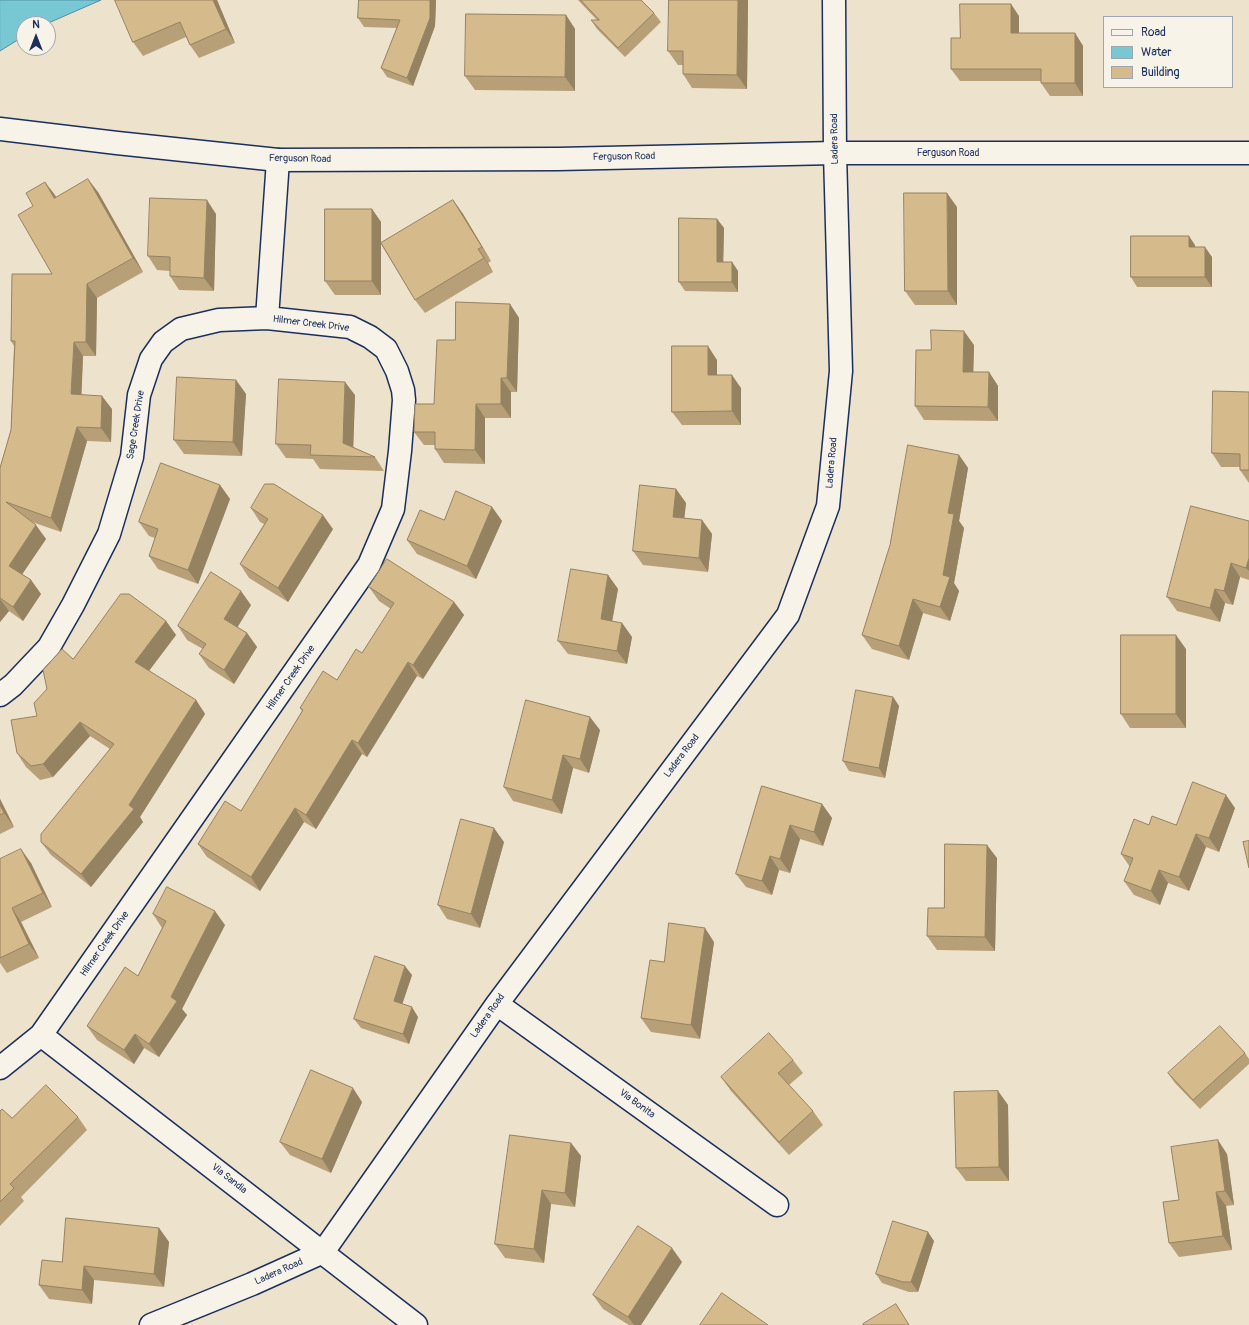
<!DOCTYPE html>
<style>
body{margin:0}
#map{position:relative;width:1249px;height:1325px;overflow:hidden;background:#ede2cc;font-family:Pangolin,sans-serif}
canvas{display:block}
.legend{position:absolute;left:1103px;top:16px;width:130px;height:72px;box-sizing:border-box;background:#f7f3e8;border:1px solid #9fa5b1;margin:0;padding:5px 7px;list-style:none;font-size:12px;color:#1b2f5e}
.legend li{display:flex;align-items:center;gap:8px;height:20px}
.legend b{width:20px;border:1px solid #9fa5b1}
.north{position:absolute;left:16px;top:16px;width:40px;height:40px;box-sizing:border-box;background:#f7f3e8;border:1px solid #9fa5b1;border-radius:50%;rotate:0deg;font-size:11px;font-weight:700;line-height:16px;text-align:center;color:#1b2f5e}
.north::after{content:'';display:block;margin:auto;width:14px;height:18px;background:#1b2f5e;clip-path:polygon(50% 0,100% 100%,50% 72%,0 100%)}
</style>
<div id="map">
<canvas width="1249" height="1325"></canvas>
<ul class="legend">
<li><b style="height:5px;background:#f7f3e8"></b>Road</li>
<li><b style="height:11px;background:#78c8d4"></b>Water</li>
<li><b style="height:11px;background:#d5ba8b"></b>Building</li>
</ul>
<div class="north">N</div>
</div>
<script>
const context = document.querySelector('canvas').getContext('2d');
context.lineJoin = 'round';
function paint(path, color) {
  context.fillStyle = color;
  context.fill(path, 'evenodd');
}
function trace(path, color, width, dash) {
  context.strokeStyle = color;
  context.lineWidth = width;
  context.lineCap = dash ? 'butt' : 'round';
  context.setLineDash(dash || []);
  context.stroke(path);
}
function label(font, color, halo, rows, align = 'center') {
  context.font = font + ' Pangolin,sans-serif';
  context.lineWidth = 3;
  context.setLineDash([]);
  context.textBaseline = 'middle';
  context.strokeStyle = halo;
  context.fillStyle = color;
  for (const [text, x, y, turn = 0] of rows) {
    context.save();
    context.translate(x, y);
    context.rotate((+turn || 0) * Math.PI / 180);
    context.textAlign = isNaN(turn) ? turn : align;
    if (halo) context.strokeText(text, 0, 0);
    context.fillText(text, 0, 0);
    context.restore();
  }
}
const water = new Path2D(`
 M 0,0 L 101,0 L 46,24 L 24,24 L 24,36 L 0,51 Z`);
paint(water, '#78c8d4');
trace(water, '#538ba5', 1);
const minor = new Path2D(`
 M 267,318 L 278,160
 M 0,695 L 13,685 L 49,647 L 73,605 L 109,534 L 132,457 L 139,395 L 151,359 L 163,342 L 181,329 L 219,320 L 267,318 L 350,327 L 370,337 L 386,349 L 397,371 L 403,390 L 404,400 L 400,451 L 393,509 L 369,565 L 41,1035 L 0,1068
 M 497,1004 L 777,1205
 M 41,1035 L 416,1325
 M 151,1325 L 252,1284 L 323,1252 L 497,1004 L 788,615 L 828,506 L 841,371 L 835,153 L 834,0`);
const tertiary = new Path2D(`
 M 0,129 L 117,143 L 278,160 L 558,159 L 835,153 L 1249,153`);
trace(minor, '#1b2f5e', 25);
trace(tertiary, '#1b2f5e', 25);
trace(minor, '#f7f3e8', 22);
trace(tertiary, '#f7f3e8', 22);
paint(new Path2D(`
 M 116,0 L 217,0 L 235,43 L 199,58 L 190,45 L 186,37 L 143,56 L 133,42 Z
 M 359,0 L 436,0 L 435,26 L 413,86 L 387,77 L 381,68 L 397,28 L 364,27 L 358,18 Z
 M 578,0 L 641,0 L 654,13 L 661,22 L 625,57 L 597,29 L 591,20 L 597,20 Z
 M 748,0 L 747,89 L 692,88 L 683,74 L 683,65 L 678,65 L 668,51 Z
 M 566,15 L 575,29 L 575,91 L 475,90 L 465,76 Z
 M 1019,16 L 1019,33 L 1075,33 L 1083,46 L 1083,96 L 1050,96 L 1041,83 L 1041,81 L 960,81 L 951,69 L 960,38 Z
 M 98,192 L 143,272 L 97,298 L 96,356 L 83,356 L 81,394 L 112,409 L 111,442 L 87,441 L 61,532 L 32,522 L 46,539 L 22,574 L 31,580 L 41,594 L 23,621 L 9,611 L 0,622 L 0,468 L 11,430 L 14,346 L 11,341 L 52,274 L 56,197 Z
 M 453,200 L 463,214 L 491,261 L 488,263 L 493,272 L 425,313 L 415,300 L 381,244 L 381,295 L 335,295 L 325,281 L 372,209 L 381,222 L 381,243 Z
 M 957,207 L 957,305 L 915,305 L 905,291 Z
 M 216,214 L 214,291 L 179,290 L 170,276 L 170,271 L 157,270 L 148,256 Z
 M 717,219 L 724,228 L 723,262 L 732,262 L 738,271 L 738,292 L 685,291 L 679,282 Z
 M 1195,245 L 1195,247 L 1212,257 L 1212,287 L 1137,287 L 1131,277 Z
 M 510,304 L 519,318 L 517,392 L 511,392 L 511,418 L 485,418 L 485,464 L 444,463 L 435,449 L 435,445 L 424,445 L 414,432 L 434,404 L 455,340 Z
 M 974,345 L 973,372 L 989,372 L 998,386 L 998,421 L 924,420 L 915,406 L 931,350 Z
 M 717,360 L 717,375 L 741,388 L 741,425 L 682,425 L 672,412 Z
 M 236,380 L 246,394 L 242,456 L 184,454 L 174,440 Z
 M 1249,392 L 1249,483 L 1240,470 L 1240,467 L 1221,467 L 1212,453 Z
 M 355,395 L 353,447 L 375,457 L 384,471 L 320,469 L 313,459 L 286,458 L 276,444 Z
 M 959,455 L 968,468 L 959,521 L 964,528 L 954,583 L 959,591 L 950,621 L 923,613 L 909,660 L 872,649 L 862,635 Z
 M 220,485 L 230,499 L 198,584 L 158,569 L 149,556 L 155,538 L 149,536 L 139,522 Z
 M 676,489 L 686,503 L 684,518 L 702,520 L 712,534 L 708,572 L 643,565 L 633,551 Z
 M 492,507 L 502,521 L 476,579 L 417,554 L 407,540 L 444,520 Z
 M 251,508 L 333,529 L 288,602 L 249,578 L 240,564 L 264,524 L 260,522 Z
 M 1249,521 L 1249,580 L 1240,577 L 1233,605 L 1225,603 L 1220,622 L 1177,611 L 1167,597 Z
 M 608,575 L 618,589 L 612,621 L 622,623 L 632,637 L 627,664 L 568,654 L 558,641 Z
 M 369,587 L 454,602 L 464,615 L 423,679 L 417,676 L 367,757 L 362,754 L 316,829 L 304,822 L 260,891 L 207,857 L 198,844 L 241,811 L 302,711 L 300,708 L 337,680 L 362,653 L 391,609 L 379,601 Z
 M 251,605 L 237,627 L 247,633 L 257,647 L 234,684 L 209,668 L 199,654 L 203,649 L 187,640 L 178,626 Z
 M 166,621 L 176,635 L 149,671 L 196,700 L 205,714 L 140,817 L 143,822 L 91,887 L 51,855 L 41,842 L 110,749 L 90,736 L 53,777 L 40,780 L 26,767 L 17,753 L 37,716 L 73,659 Z
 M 1186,649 L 1186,728 L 1130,728 L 1121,714 Z
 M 893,697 L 899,706 L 885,778 L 849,771 L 843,761 Z
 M 600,730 L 589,773 L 573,768 L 562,814 L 513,801 L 504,787 Z
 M 762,786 L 822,804 L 832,818 L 823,846 L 800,839 L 790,873 L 779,870 L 772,895 L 746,887 L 736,874 Z
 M 0,799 L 14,827 L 0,834 Z
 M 1235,808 L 1219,852 L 1206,847 L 1189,891 L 1168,883 L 1160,905 L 1134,895 L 1124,881 L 1130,867 L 1121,854 L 1149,825 L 1176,825 Z
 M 504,842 L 480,928 L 447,919 L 438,905 Z
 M 997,858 L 995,951 L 937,950 L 927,936 L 944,908 Z
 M 0,859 L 31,863 L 52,907 L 21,922 L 39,958 L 7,973 L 0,963 Z
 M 153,914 L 225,925 L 182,1009 L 187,1015 L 159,1057 L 144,1048 L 134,1064 L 97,1040 L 87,1026 L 138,976 L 162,928 Z
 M 714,942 L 700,1039 L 651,1032 L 641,1018 L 664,962 Z
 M 412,975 L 402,1004 L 418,1017 L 409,1044 L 361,1028 L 354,1019 Z
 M 1245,1053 L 1249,1059 L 1249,1064 L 1200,1109 L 1175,1083 L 1168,1073 Z
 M 793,1060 L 803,1073 L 789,1085 L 813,1111 L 823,1125 L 789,1155 L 731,1091 L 721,1077 Z
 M 998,1091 L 1008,1105 L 1009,1181 L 966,1181 L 956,1168 Z
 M 362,1102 L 331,1173 L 290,1155 L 280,1142 Z
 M 0,1111 L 12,1118 L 78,1117 L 87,1130 L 21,1197 L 24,1201 L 0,1226 Z
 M 571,1143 L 581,1156 L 575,1207 L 551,1204 L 544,1263 L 505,1258 L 495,1244 Z
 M 1227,1154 L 1234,1205 L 1226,1206 L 1232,1250 L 1179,1257 L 1169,1243 L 1179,1200 Z
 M 159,1228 L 169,1242 L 164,1287 L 94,1280 L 92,1304 L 49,1299 L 39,1285 L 62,1262 Z
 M 934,1241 L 918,1292 L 909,1292 L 882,1283 L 876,1274 Z
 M 682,1262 L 641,1325 L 629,1325 L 603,1309 L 593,1295 Z`), '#b7a078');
paint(new Path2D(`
 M 213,0 L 217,0 L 235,43 L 226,29 Z
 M 430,0 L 436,0 L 435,26 L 413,86 L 407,78 Z
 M 738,0 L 748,0 L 747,89 L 737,75 Z
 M 1011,4 L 1019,16 L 1019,46 L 1011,33 Z
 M 566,15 L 575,29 L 575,91 L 565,77 Z
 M 1075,33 L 1083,46 L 1083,96 L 1075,83 Z
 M 88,179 L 98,192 L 143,272 L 133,258 Z
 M 45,182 L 55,195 L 64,211 L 54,198 Z
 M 947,193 L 957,207 L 957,305 L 948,291 Z
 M 207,200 L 216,214 L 214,291 L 204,278 Z
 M 453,200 L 463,214 L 491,261 L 482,247 Z
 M 372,209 L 381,222 L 381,295 L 372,281 Z
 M 717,219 L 724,228 L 723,271 L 717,262 Z
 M 1189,236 L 1195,245 L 1195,257 L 1189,247 Z
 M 1205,247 L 1212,257 L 1212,287 L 1205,277 Z
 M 478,249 L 488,263 L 493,272 L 484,258 Z
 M 732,262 L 738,271 L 738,292 L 732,282 Z
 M 87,284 L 97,298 L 96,356 L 86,342 Z
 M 510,304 L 519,318 L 517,392 L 507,378 Z
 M 964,331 L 974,345 L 973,385 L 963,372 Z
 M 74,342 L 83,356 L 81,408 L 71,394 Z
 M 708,346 L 717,360 L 717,388 L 708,375 Z
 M 989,372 L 998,386 L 998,421 L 988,407 Z
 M 732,375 L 741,388 L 741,425 L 732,411 Z
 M 501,378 L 511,392 L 511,418 L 501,404 Z
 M 236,380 L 246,394 L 242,456 L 233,442 Z
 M 345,382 L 355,395 L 353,456 L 343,443 Z
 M 102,396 L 112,409 L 111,442 L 101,428 Z
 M 476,404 L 485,418 L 485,464 L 475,450 Z
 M 77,427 L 87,441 L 61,532 L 51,518 Z
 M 959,455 L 968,468 L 959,521 L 964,528 L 954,583 L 959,591 L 950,621 L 940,607 L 948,513 Z
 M 220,485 L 230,499 L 198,584 L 188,570 Z
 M 676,489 L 686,503 L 683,531 L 673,517 Z
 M 492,507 L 502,521 L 476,579 L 467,566 Z
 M 323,515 L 333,529 L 288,602 L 278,588 Z
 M 702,520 L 712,534 L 708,572 L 699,558 Z
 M 36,525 L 46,539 L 19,579 L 9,566 Z
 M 1249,558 L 1249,571 L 1246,568 Z
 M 1231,563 L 1240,577 L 1233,605 L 1224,591 Z
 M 608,575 L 618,589 L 610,633 L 601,619 Z
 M 31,580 L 41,594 L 23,621 L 13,607 Z
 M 1215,589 L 1225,603 L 1220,622 L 1210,608 Z
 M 241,591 L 251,605 L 234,633 L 224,619 Z
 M 0,599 L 9,611 L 0,622 Z
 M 913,599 L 923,613 L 909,660 L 899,646 Z
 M 454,602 L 464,615 L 423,679 L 413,665 Z
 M 166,621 L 176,635 L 145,676 L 135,662 Z
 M 622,623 L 632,637 L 627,664 L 617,651 Z
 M 247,633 L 257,647 L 234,684 L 224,670 Z
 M 1176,635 L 1186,649 L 1186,728 L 1176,714 Z
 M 408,662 L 417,676 L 367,757 L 358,743 Z
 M 893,697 L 899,706 L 885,778 L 879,768 Z
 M 196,700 L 205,714 L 140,817 L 143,822 L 91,887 L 81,874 L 129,805 Z
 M 590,717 L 600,730 L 589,773 L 580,759 Z
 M 80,722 L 90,736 L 53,777 L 43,764 Z
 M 352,740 L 362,754 L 316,829 L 306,815 Z
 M 563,755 L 573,768 L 562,814 L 552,800 Z
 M 1226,795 L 1235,808 L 1219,852 L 1209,838 Z
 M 0,799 L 14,827 L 4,813 L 0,805 Z
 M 822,804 L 832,818 L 823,846 L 814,832 Z
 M 295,808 L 304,822 L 260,891 L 251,877 Z
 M 790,825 L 800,839 L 790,873 L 780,859 Z
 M 494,828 L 504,842 L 480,928 L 471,914 Z
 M 1196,834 L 1206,847 L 1189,891 L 1179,877 Z
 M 987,845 L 997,858 L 995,951 L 985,937 Z
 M 21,849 L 31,863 L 52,907 L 43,893 Z
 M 770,856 L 779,870 L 772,895 L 762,881 Z
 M 1159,870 L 1168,883 L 1160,905 L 1151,891 Z
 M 12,908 L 21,922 L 39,958 L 29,944 Z
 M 215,911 L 225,925 L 182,1009 L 187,1015 L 159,1057 L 149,1044 L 171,997 Z
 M 705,928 L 714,942 L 700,1039 L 691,1025 Z
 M 405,966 L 412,975 L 400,1011 L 394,1001 Z
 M 412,1007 L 418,1017 L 409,1044 L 403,1034 Z
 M 135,1034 L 144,1048 L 134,1064 L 124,1050 Z
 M 353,1088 L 362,1102 L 331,1173 L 322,1159 Z
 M 998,1091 L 1008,1105 L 1009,1181 L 999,1167 Z
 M 1218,1140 L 1227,1154 L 1234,1205 L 1225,1191 Z
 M 571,1143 L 581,1156 L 575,1207 L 565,1193 Z
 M 542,1190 L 551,1204 L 544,1263 L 534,1249 Z
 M 1216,1192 L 1226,1206 L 1232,1250 L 1223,1236 Z
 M 159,1228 L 169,1242 L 164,1287 L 154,1274 Z
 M 928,1232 L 934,1241 L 918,1292 L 911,1282 Z
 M 672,1248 L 682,1262 L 641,1325 L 634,1325 L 628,1317 Z
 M 84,1266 L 94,1280 L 92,1304 L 82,1290 Z`), '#958261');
const building = new Path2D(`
 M 115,0 L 213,0 L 226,29 L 190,45 L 180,22 L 133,42 Z
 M 359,0 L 430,0 L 430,18 L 407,78 L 381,68 L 400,20 L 358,18 Z
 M 581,0 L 641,0 L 654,13 L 618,48 L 591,20 L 599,20 Z
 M 669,0 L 738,0 L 737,75 L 683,74 L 683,51 L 668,51 Z
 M 960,4 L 1011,4 L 1011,33 L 1075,33 L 1075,83 L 1041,83 L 1041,69 L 951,69 L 951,38 L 960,38 Z
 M 466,14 L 566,15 L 565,77 L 465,76 Z
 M 88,179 L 133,258 L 87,284 L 86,342 L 74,342 L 71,394 L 102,396 L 101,428 L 77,427 L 51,518 L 6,502 L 36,525 L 9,566 L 31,580 L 13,607 L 0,598 L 0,468 L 11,430 L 15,341 L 11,341 L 12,274 L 52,274 L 18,215 L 33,206 L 26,193 L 45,182 L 54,198 Z
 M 904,193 L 947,193 L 948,291 L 905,291 Z
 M 150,198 L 207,200 L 204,278 L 170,276 L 170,257 L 148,256 Z
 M 453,200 L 482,247 L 478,249 L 484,258 L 415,300 L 381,243 Z
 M 325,209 L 372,209 L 372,281 L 325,281 Z
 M 679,218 L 717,219 L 717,262 L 732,262 L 732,282 L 679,282 Z
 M 1131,236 L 1189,236 L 1189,247 L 1205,247 L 1205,277 L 1131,277 Z
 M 456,302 L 510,304 L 507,378 L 501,378 L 501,404 L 476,404 L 475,450 L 435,449 L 435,432 L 414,432 L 415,404 L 434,404 L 437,340 L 455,340 Z
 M 931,330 L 964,331 L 963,372 L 989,372 L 988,407 L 915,406 L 916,350 L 931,350 Z
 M 672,346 L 708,346 L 708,375 L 732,375 L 732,411 L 672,412 Z
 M 177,377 L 236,380 L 233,442 L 174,440 Z
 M 279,379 L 345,382 L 343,443 L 375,457 L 310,455 L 311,445 L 276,444 Z
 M 1213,391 L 1249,392 L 1249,470 L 1240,470 L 1240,454 L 1212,453 Z
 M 908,445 L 959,455 L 948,513 L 954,514 L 943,575 L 950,577 L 940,607 L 913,599 L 899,646 L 862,635 L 890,545 Z
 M 161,463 L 220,485 L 188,570 L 149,556 L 158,529 L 139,522 Z
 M 265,484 L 274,484 L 323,515 L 278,588 L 240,564 L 268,519 L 251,508 Z
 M 640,485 L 676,489 L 673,517 L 702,520 L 699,558 L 633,551 Z
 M 456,491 L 492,507 L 467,566 L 407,540 L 420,510 L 444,520 Z
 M 1191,506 L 1249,521 L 1249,558 L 1246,568 L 1231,563 L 1224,591 L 1215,589 L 1210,608 L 1167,597 Z
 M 387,559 L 454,602 L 413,665 L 408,662 L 358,743 L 352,740 L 306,815 L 295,808 L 251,877 L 198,844 L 225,801 L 241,811 L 303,710 L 300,708 L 323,671 L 337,680 L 356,649 L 362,653 L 394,603 L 369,587 Z
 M 571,569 L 608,575 L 601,619 L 622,623 L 617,651 L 558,641 Z
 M 211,572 L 241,591 L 224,619 L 247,633 L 224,670 L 199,654 L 206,644 L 178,626 Z
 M 121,594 L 129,594 L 166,621 L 135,662 L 196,700 L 129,805 L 134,809 L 81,874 L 41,842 L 41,834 L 114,744 L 80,722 L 43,764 L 31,766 L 17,753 L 11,720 L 37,716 L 34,703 L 47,689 L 43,670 L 62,649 L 73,659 Z
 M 1121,635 L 1176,635 L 1176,714 L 1121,714 Z
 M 856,690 L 893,697 L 879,768 L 843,761 Z
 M 526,700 L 590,717 L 580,759 L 563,755 L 552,800 L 504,787 Z
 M 1193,782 L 1226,795 L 1209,838 L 1196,834 L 1179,877 L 1159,870 L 1151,891 L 1124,881 L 1133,858 L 1121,854 L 1134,819 L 1149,825 L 1152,816 L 1176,825 Z
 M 762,786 L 822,804 L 814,832 L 790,825 L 780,859 L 770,856 L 762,881 L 736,874 Z
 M 0,805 L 4,813 L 0,815 Z
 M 461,819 L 494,828 L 471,914 L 438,905 Z
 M 1249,841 L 1249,868 L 1243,842 Z
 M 945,844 L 987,845 L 985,937 L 927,936 L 928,908 L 944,908 Z
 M 21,849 L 43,893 L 12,908 L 29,944 L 0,958 L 0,859 Z
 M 167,887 L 215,911 L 171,997 L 177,1001 L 149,1044 L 135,1034 L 124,1050 L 87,1026 L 125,967 L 138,976 L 166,921 L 153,914 Z
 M 669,923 L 705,928 L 691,1025 L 641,1018 L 650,960 L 664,962 Z
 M 375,956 L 405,966 L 394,1001 L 412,1007 L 403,1034 L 354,1019 Z
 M 1220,1026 L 1245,1053 L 1193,1100 L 1168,1073 Z
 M 769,1033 L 793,1060 L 778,1073 L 813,1111 L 779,1142 L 721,1077 Z
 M 311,1070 L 353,1088 L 322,1159 L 280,1142 Z
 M 46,1085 L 78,1117 L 10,1184 L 14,1188 L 0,1202 L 0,1111 L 2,1109 L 12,1118 Z
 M 998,1091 L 999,1167 L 956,1168 L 954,1092 Z
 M 510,1135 L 571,1143 L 565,1193 L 542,1190 L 534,1249 L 495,1244 Z
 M 1218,1140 L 1225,1191 L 1216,1192 L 1223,1236 L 1169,1243 L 1163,1202 L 1179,1200 L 1171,1147 Z
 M 66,1218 L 159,1228 L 154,1274 L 84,1266 L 82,1290 L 39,1285 L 42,1260 L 62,1262 Z
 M 893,1221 L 928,1232 L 911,1282 L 903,1282 L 876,1274 Z
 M 638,1226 L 672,1248 L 628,1317 L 593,1295 Z
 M 722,1293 L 768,1325 L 700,1325 Z
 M 896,1304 L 909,1325 L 863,1325 L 863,1324 Z`);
paint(building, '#d5ba8b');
trace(building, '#958261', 1);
label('10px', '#1b2f5e', '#f7f3e8', [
 ["Ladera Road",835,139,-91],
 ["Ferguson Road",948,153],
 ["Ferguson Road",624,157,-1],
 ["Ferguson Road",300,159,1],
 ["Hilmer Creek Drive",311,324,7],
 ["Sage Creek Drive",136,425,-81],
 ["Ladera Road",832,463,-85],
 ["Hilmer Creek Drive",291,678,-55],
 ["Ladera Road",682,756,-53],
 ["Hilmer Creek Drive",105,944,-55],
 ["Ladera Road",488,1016,-55],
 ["Via Bonita",637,1104,36],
 ["Via Sandia",229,1179,38],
 ["Ladera Road",279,1272,-24]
]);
</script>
